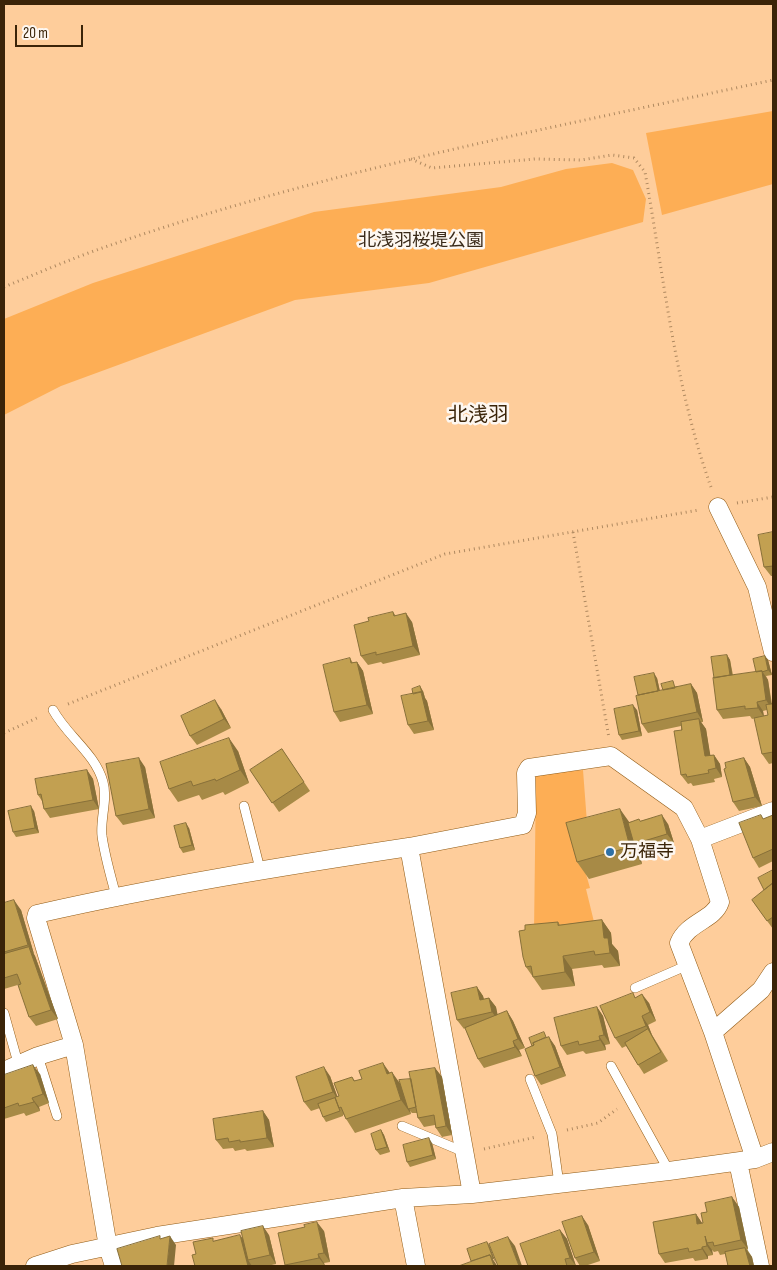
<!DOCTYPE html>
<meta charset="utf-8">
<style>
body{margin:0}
#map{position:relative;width:777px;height:1270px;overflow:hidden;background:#fecd9b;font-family:"Sofia Sans Condensed",sans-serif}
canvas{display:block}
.frame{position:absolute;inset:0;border:5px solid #3b2408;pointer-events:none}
.scale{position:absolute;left:15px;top:25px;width:68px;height:22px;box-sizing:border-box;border:2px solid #3b2408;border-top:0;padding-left:6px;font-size:15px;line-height:18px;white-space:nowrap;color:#3b2408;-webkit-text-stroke:4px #fdf7f1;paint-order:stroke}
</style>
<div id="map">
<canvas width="777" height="1270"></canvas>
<div class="frame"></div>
<div class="scale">20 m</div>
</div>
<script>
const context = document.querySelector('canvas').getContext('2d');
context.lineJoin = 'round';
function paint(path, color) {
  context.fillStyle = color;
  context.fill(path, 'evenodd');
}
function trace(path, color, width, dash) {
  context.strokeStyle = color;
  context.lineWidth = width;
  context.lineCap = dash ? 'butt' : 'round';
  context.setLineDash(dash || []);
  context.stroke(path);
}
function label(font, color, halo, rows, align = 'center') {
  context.font = font + ' "Sofia Sans Condensed","Noto Sans JP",sans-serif';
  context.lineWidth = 5;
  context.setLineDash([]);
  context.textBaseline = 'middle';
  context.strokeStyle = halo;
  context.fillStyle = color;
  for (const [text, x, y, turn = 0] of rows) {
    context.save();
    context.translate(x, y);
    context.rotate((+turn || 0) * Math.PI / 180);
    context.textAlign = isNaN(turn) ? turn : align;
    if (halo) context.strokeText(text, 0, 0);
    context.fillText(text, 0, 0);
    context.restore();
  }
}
paint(new Path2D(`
 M 773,111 L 773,184 L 662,215 L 646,133 Z
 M 612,163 L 633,170 L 646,199 L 643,222 L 429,283 L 295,300 L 61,386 L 4,415 L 4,319 L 93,283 L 314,212 L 501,187 L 566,169 Z
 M 583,770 L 588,836 L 576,839 L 590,888 L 586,889 L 595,926 L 534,932 L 536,775 Z`), '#fdae55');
const service = new Path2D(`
 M 53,710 C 67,736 95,753 103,782 C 108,799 100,819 102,836 C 105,857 111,877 116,896
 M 244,806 L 260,869
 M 635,988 L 688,965
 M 4,1013 L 18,1063
 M 38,1056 L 57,1116
 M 611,1066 L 669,1171
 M 530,1079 L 552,1134 L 559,1184
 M 402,1126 L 464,1152`);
const minor = new Path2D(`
 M 718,507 L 757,587 L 773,652
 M 700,839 L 773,811
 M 713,1032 L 761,990 L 773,972
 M 4,1071 L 38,1056 L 74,1045
 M 738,1162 L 760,1266
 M 472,1194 L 409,847 L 523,825 L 527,813 L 526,773 L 529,768 L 611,756 L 684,808 L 700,839 L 720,902 C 714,920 688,922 679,943 L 713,1032 L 755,1159
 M 403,1198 L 416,1266
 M 35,1266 L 72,1254 L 157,1236 L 403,1198 L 472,1194 L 669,1171 L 755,1159 L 773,1152
 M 114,1266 L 108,1247 L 74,1045 L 36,918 L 37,914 C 160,886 284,866 409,847`);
trace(service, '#915b15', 10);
trace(minor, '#915b15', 19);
trace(new Path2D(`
 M 411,159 L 432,168 L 535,159 L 581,160 L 612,155 L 634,158 L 645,172 C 664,278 675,388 712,490
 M 4,287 C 38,273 73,258 108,246 C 324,171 550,128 773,80
 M 737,503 L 773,497
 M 573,532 L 609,738
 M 68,704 L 445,554 L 699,510
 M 4,733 L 39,717
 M 567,1130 L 598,1123 L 617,1109
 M 484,1149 L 536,1137`), '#af8960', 3, [1, 4]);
trace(service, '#fff', 9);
trace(minor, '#fff', 18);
paint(new Path2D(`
 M 773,532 L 773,576 L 771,576 L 764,567 Z
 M 393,612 L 396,616 L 412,622 L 420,655 L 383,664 L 381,662 L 368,665 L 361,656 L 369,621 Z
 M 727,655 L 730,660 L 733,675 L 756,672 L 768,660 L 772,675 L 766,676 L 768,680 L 772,704 L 773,704 L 773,763 L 769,764 L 762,754 L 755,718 L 752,719 L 750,716 L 723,719 L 717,710 L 714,678 ZM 767,710 L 768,715 L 764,716 L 763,711 Z
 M 350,658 L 353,663 L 357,662 L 363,671 L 373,714 L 340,722 L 334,712 Z
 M 657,678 L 660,691 L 677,686 L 677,687 L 691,684 L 697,693 L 703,722 L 701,722 L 706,729 L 710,756 L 714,755 L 720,764 L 722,777 L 714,779 L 715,782 L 693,786 L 691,783 L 688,784 L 681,775 L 681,726 L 648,733 L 642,724 L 638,695 Z
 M 423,691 L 425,698 L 427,701 L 434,730 L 414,734 L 408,725 Z
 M 221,709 L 231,728 L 197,745 L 190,736 Z
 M 637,710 L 642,736 L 622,740 L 619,735 Z
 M 282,749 L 310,791 L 279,812 L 250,770 Z
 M 238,751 L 249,783 L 225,795 L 223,792 L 202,800 L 199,795 L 178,802 L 169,789 Z
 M 744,758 L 750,767 L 762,806 L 739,811 L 733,802 L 726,768 Z
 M 145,767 L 155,818 L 123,825 L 116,816 Z
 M 87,770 L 93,779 L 99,809 L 50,818 L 44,809 L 42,801 L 38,795 Z
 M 34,811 L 39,833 L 16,837 L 13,832 Z
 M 773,815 L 773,861 L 759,868 L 753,858 Z
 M 640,821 L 668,824 L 674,843 L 641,853 L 638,849 L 642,864 L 589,879 L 577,862 L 629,822 Z
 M 189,828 L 195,850 L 183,853 L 180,848 Z
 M 773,870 L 773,929 L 752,900 L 764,890 Z
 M 4,903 L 21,910 L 34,954 L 35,956 L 58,1019 L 36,1026 L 29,1017 L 21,984 L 4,989 Z
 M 602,920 L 611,933 L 612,944 L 618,951 L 620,966 L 604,968 L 602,965 L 572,969 L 575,986 L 542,990 L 526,967 L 558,922 L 560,925 Z
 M 477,987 L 483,996 L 484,999 L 489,998 L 496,1007 L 497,1015 L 507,1011 L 513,1021 L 525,1048 L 519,1050 L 522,1056 L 484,1068 L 478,1059 L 465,1028 L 464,1029 L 457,1020 Z
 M 636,997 L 649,1003 L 656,1021 L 648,1025 L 652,1035 L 668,1061 L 644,1074 L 626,1046 L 622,1048 L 615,1038 Z
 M 597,1007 L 603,1016 L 610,1044 L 605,1045 L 606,1050 L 586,1054 L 583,1051 L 567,1055 L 561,1046 Z
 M 548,1037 L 555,1046 L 566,1076 L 541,1085 L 535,1076 L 532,1046 Z
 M 435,1068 L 442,1077 L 452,1135 L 442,1137 L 436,1128 L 435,1125 L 424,1127 L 418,1118 L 417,1113 L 412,1113 L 410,1111 L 411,1114 L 355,1133 L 343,1114 L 343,1116 L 326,1122 L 323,1117 L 320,1108 L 311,1111 L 304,1102 L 330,1076 L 337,1096 L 339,1096 L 352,1077 L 355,1081 L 389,1073 L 400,1083 Z
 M 40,1074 L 49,1103 L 39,1107 L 40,1111 L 26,1116 L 24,1113 L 4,1119 L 4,1075 Z
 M 263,1111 L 269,1120 L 274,1147 L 247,1151 L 245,1149 L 235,1151 L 233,1148 L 223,1149 L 216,1140 Z
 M 381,1130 L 384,1135 L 390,1152 L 380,1155 L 376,1150 Z
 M 432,1143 L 436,1159 L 410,1167 L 407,1162 Z
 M 732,1197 L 739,1207 L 748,1249 L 747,1249 L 752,1257 L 754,1266 L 728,1266 L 725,1254 L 720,1255 L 718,1251 L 714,1252 L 712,1250 L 713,1255 L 708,1256 L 708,1259 L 695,1261 L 693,1258 L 665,1263 L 659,1254 L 696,1214 L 702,1223 L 703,1223 L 707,1212 Z
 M 588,1225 L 600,1261 L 585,1266 L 580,1266 L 575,1258 Z
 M 560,1230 L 567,1239 L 576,1266 L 528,1266 Z
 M 324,1231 L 330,1262 L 324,1263 L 325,1266 L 286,1266 L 285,1265 Z
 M 269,1235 L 276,1264 L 267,1266 L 195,1266 L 196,1254 L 214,1241 Z`), '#a78a46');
paint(new Path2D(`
 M 406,613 L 412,622 L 420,655 L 413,646 Z
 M 727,655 L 730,660 L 733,680 L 730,676 Z
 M 765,656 L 768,660 L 772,675 L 768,670 Z
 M 357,662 L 363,671 L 373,714 L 367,705 Z
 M 762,671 L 768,680 L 772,709 L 766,700 Z
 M 654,673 L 657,678 L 661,697 L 658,692 Z
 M 691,684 L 697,693 L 703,722 L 697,712 Z
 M 420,686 L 423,691 L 425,698 L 427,701 L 434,730 L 428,721 Z
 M 215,700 L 221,709 L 231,728 L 224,719 Z
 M 757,702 L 763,711 L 764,717 L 758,708 Z
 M 633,705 L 637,710 L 642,736 L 639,731 Z
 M 699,719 L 706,729 L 712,765 L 705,756 Z
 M 229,738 L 238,751 L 249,783 L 240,770 Z
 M 714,755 L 720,764 L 722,777 L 716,768 Z
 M 139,758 L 145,767 L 155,818 L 149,809 Z
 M 744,758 L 750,767 L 762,806 L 755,797 Z
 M 87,770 L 93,779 L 99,809 L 93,800 Z
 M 31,806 L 34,811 L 39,833 L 35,828 Z
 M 620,809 L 632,826 L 634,844 L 638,849 L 642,864 L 630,847 Z
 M 662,815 L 668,824 L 674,843 L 667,834 Z
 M 186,823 L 189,828 L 195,850 L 192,845 Z
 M 14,900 L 21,910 L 34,954 L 28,945 Z
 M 602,920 L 611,933 L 612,944 L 618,951 L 620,966 L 610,953 L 604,938 Z
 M 29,947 L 35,956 L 58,1019 L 51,1010 Z
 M 563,956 L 572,969 L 575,986 L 565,972 Z
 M 477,987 L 483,996 L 486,1009 L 480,1000 Z
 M 642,994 L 649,1003 L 656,1021 L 650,1012 Z
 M 489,998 L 496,1007 L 499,1021 L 492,1012 Z
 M 597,1007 L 603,1016 L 610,1044 L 604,1035 Z
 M 507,1011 L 513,1021 L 525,1048 L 518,1039 Z
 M 642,1016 L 648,1025 L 652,1035 L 668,1061 L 646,1026 Z
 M 599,1036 L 605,1045 L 606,1050 L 600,1040 Z
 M 549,1037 L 555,1046 L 566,1076 L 560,1067 Z
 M 513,1041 L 519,1050 L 522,1056 L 515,1047 Z
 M 383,1063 L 392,1076 L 387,1074 Z
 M 33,1065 L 40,1074 L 49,1103 L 43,1094 Z
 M 324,1067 L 330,1076 L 339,1101 L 333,1092 Z
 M 435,1068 L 442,1077 L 452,1135 L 446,1126 Z
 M 392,1072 L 401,1085 L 411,1114 L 401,1100 Z
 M 32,1098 L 39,1107 L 40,1111 L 34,1102 Z
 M 263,1111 L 269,1120 L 274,1147 L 267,1138 Z
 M 381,1130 L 384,1135 L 390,1152 L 387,1147 Z
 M 429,1138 L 432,1143 L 436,1159 L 433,1155 Z
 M 732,1197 L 739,1207 L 748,1249 L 741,1240 Z
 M 696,1214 L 702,1223 L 697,1224 Z
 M 582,1216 L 588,1225 L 600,1261 L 594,1252 Z
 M 317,1222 L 324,1231 L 330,1262 L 324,1253 Z
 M 263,1226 L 269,1235 L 276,1264 L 270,1255 Z
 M 560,1230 L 567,1239 L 576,1266 L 570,1258 Z
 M 240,1235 L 247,1244 L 248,1260 L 252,1266 L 248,1266 Z
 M 170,1236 L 176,1245 L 174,1266 L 167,1266 Z
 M 705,1236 L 707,1243 L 712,1250 L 713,1255 L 707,1246 Z
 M 508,1237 L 515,1246 L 522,1266 L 519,1266 Z
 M 487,1242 L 490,1247 L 496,1263 L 493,1258 Z
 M 702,1247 L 708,1256 L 708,1259 L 702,1249 Z
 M 745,1248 L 752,1257 L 754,1266 L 750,1266 Z
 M 318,1254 L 324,1263 L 325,1266 L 319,1258 Z
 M 490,1255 L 496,1264 L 497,1266 L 494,1266 Z`), '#887039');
const building = new Path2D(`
 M 773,532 L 773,566 L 764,567 L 758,535 Z
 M 393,612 L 394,616 L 406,613 L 413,646 L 376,655 L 376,652 L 361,656 L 354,625 L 369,621 L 368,618 Z
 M 727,655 L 730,675 L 714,678 L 711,657 Z
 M 765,656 L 768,670 L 762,672 L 762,671 L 756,672 L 753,659 Z
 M 350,658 L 351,663 L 357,662 L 367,705 L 334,712 L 323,665 Z
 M 762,671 L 766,700 L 757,702 L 758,708 L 745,709 L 745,706 L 717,710 L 713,678 Z
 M 654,673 L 658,691 L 638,695 L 634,677 Z
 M 673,681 L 675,688 L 663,690 L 661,684 Z
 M 691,684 L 697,712 L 642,724 L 636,696 Z
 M 420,686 L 422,693 L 421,692 L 413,694 L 412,689 Z
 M 421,692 L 428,721 L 408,725 L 401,696 Z
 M 215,700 L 224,719 L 190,736 L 181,716 Z
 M 773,704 L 773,752 L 762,754 L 754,718 L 768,715 L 766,705 Z
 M 633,705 L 639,731 L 619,735 L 614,709 Z
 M 699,719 L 705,756 L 714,755 L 716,768 L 708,770 L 709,773 L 687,777 L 686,774 L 681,775 L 674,731 L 682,730 L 681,722 Z
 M 229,738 L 240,770 L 216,781 L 215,779 L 193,786 L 191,781 L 169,789 L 160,762 Z
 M 282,749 L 304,782 L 272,803 L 250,770 Z
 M 139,758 L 149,809 L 116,816 L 106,764 Z
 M 744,758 L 755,797 L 733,802 L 724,769 L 726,768 L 725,763 Z
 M 87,770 L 93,800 L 44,809 L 41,794 L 38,795 L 35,779 Z
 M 31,806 L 35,828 L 13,832 L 8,811 Z
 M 620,809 L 630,847 L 577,862 L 566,823 Z
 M 662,815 L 667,834 L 634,844 L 628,823 L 639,819 L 640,821 Z
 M 761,815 L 763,819 L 773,815 L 773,849 L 753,858 L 739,823 Z
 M 186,823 L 192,845 L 180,848 L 174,826 Z
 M 773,870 L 773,883 L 764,890 L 758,878 Z
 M 773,883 L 773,917 L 767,921 L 752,900 Z
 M 14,900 L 28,945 L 4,952 L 4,903 Z
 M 602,920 L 604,938 L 608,938 L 610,953 L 595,955 L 594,951 L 563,956 L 565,972 L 533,977 L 531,966 L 526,967 L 523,957 L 519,931 L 525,930 L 525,925 L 558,922 L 558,925 Z
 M 29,947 L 51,1010 L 29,1017 L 18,985 L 21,984 L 17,974 L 4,978 L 4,954 Z
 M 477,987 L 480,1000 L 489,998 L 492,1012 L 457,1020 L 451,993 Z
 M 633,993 L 635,998 L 642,994 L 650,1012 L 642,1016 L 646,1026 L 615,1038 L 600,1006 Z
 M 597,1007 L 604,1035 L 599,1036 L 600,1040 L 579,1045 L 578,1041 L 561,1046 L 554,1018 Z
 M 507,1011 L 518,1039 L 513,1041 L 515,1047 L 478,1059 L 465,1028 Z
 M 648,1029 L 661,1052 L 638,1065 L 625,1043 Z
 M 544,1032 L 546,1037 L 533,1043 L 534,1045 L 532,1046 L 529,1038 Z
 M 549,1037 L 560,1067 L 535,1076 L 525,1049 L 534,1045 L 533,1043 Z
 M 383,1063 L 387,1074 L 392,1072 L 401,1100 L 346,1119 L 341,1107 L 339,1108 L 335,1097 L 339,1096 L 334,1083 L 352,1077 L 354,1081 L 362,1079 L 359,1071 Z
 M 33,1065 L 43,1094 L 32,1098 L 34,1102 L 19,1106 L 18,1103 L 4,1108 L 4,1075 Z
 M 324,1067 L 333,1092 L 304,1102 L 296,1077 Z
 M 435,1068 L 446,1126 L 436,1128 L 434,1115 L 418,1118 L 409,1072 Z
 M 411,1079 L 416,1107 L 408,1109 L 399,1080 Z
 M 335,1098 L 340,1111 L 323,1117 L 318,1104 Z
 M 263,1111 L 267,1138 L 240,1142 L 240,1140 L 229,1142 L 228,1138 L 216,1140 L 213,1119 Z
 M 381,1130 L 387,1147 L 376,1150 L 371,1134 Z
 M 429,1138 L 433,1155 L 407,1162 L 403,1145 Z
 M 732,1197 L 741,1240 L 714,1246 L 713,1242 L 707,1243 L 705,1236 L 707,1246 L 702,1247 L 702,1249 L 689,1252 L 688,1248 L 659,1254 L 653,1222 L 696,1214 L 697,1224 L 703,1223 L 701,1213 L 707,1212 L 705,1203 Z
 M 582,1216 L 594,1252 L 575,1258 L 562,1222 Z
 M 317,1222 L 324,1253 L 318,1254 L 319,1258 L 285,1265 L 278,1233 L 305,1227 L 304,1225 Z
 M 263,1226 L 270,1255 L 248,1260 L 241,1231 Z
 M 560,1230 L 570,1258 L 565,1259 L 567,1266 L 528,1266 L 520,1244 Z
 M 240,1235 L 248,1266 L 195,1266 L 192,1255 L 196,1254 L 193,1242 L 213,1238 L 213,1241 Z
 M 160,1236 L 160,1239 L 170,1236 L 167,1266 L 122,1266 L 117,1249 Z
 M 508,1237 L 519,1266 L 498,1266 L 489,1244 Z
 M 487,1242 L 493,1258 L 493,1259 L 490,1255 L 471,1261 L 467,1249 Z
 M 745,1248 L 750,1266 L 728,1266 L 725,1252 Z
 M 490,1255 L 494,1266 L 459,1266 Z`);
paint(building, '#c2a051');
trace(building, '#887039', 1);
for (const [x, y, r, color] of [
 [610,852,5,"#2e70a6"]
]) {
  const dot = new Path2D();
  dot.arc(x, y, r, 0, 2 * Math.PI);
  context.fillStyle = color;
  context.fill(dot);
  trace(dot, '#fdf7f1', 2);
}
label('18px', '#3b2b1a', '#fdf7f1', [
 ["北浅羽桜堤公園",421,241]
]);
label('18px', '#3b2408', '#fdf7f1', [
 ["万福寺",620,852]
], 'left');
label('20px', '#3b2408', '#fdf7f1', [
 ["北浅羽",478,416]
]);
</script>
